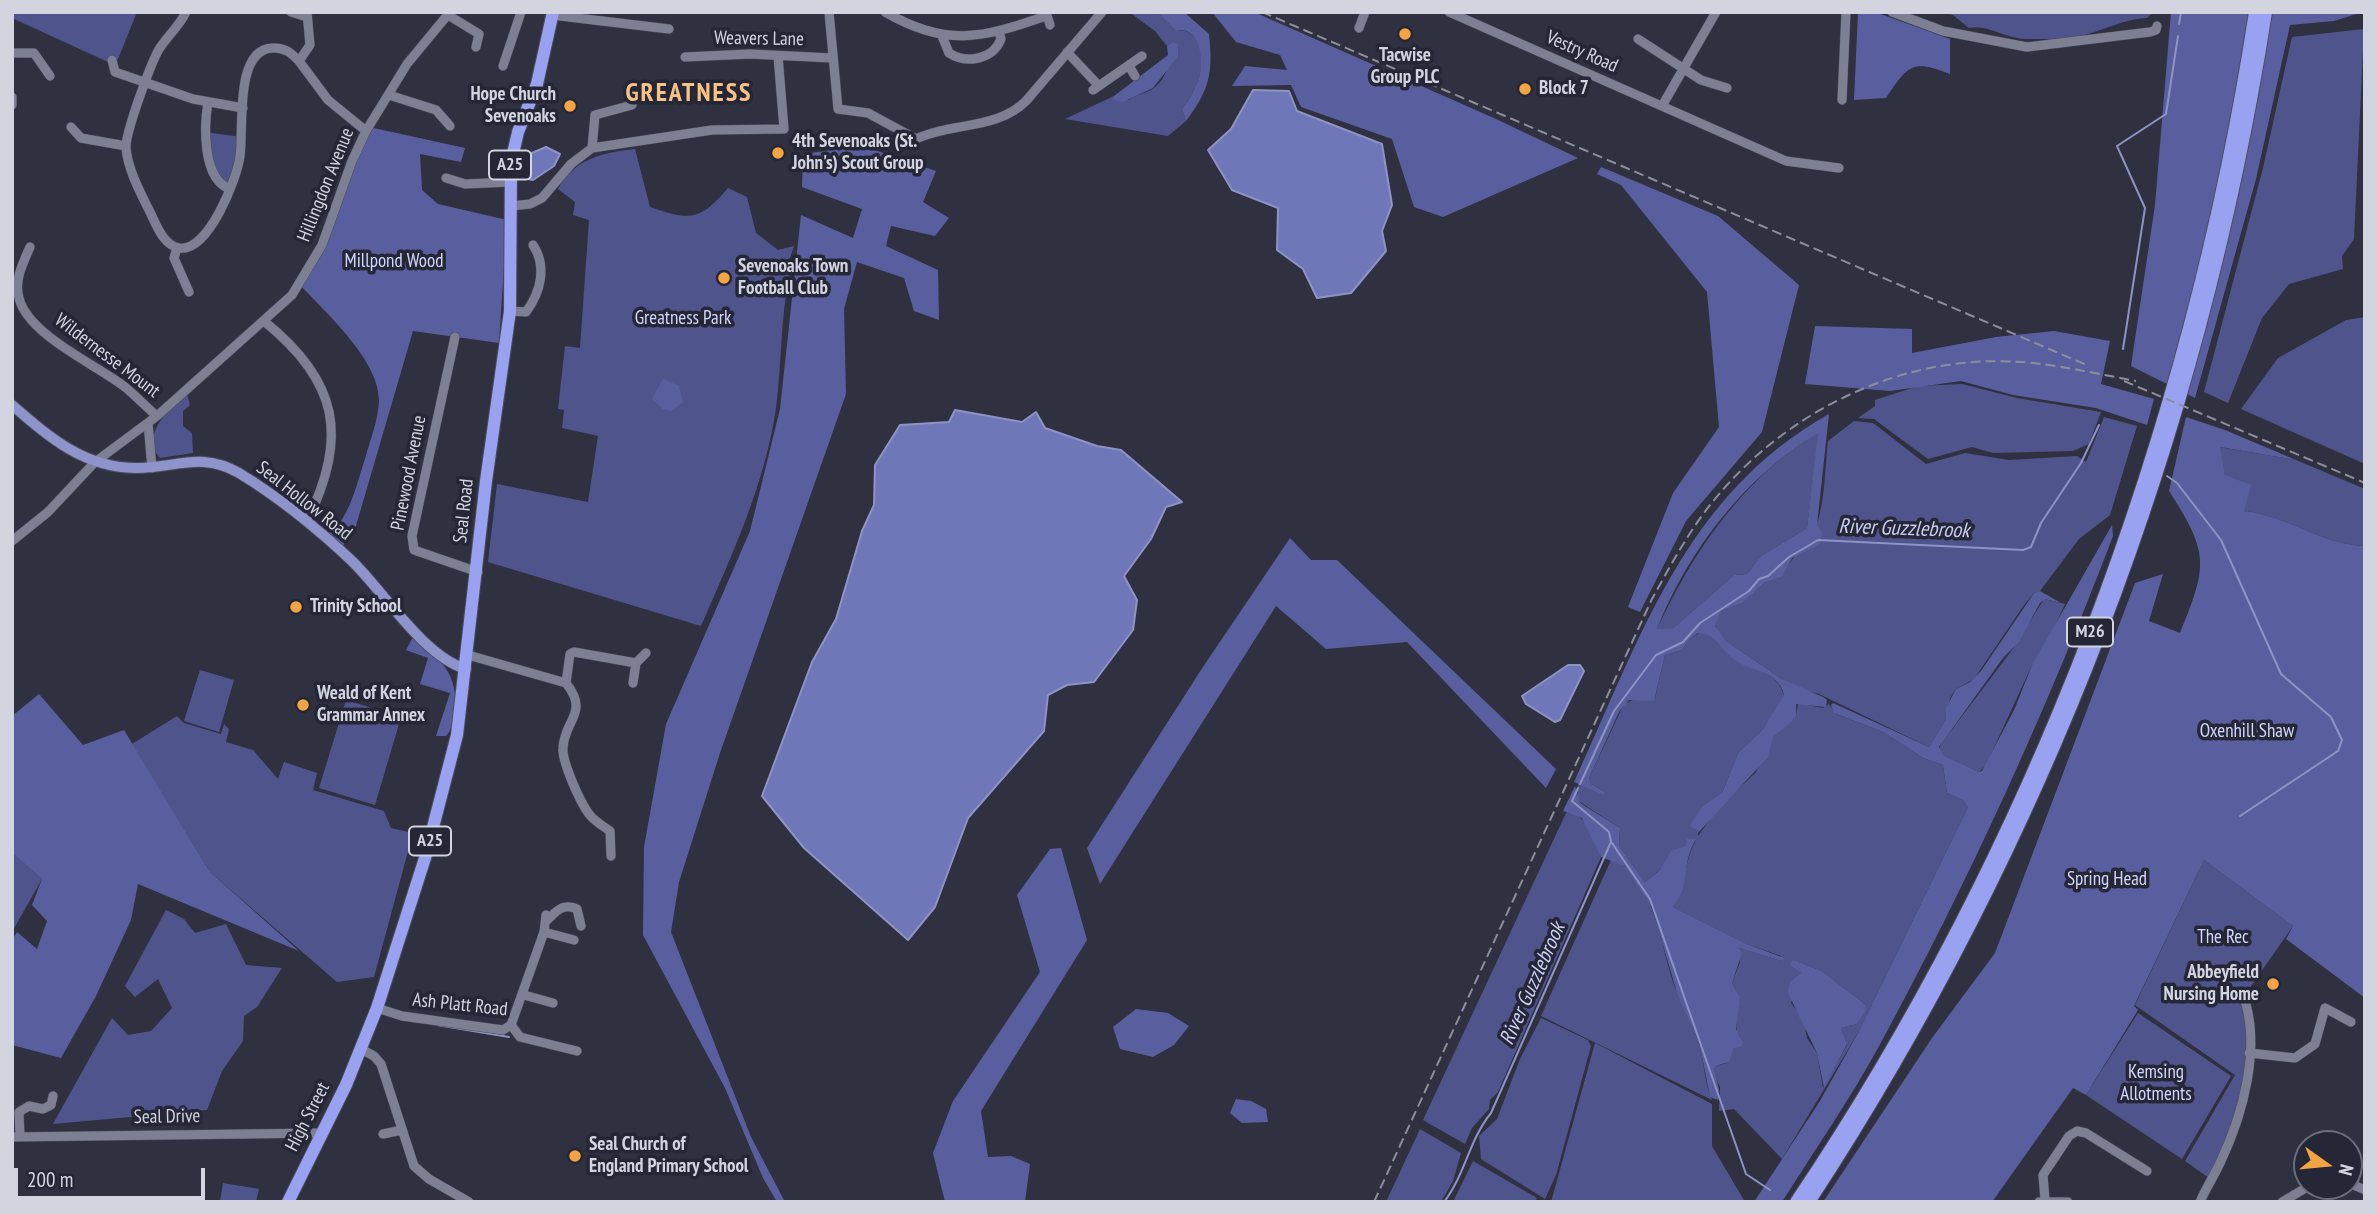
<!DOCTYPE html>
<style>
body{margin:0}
#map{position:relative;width:2377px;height:1214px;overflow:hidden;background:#2f3141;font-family:"PT Sans Narrow",sans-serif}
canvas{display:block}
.frame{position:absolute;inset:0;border:14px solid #d2d4df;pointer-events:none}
.north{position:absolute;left:2293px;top:1130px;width:70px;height:70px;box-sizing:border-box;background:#252737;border:2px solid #6a6c7a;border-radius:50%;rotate:105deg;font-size:19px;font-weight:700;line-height:28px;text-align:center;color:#d2d4df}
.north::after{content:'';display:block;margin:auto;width:24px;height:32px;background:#f3a443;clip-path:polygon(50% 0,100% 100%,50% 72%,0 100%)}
.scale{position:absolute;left:14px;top:1168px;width:191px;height:32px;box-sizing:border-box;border:4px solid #d2d4df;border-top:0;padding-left:9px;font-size:21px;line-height:24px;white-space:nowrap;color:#d2d4df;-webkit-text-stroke:5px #252737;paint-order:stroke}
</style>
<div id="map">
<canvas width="2377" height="1214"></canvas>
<div class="frame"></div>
<div class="north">N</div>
<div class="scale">200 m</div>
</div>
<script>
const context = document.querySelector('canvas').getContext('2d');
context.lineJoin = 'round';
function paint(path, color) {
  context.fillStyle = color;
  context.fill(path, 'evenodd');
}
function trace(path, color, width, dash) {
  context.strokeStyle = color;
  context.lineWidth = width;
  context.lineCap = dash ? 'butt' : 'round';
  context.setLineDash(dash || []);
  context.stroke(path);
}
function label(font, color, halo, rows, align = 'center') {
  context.font = font + ' "PT Sans Narrow",sans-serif';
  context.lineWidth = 7;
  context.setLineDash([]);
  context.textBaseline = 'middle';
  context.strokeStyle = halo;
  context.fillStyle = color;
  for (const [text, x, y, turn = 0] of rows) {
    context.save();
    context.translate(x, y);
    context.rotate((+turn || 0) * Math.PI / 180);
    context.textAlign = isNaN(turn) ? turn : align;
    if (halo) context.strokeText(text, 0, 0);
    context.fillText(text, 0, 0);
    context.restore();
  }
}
paint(new Path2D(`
 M 12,12 L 137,12 L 118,59 L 108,62 L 12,18 Z
 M 1129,12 L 1157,12 L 1176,31 C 1201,26 1205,61 1199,78 C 1195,89 1189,100 1182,109 L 1186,121 L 1168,136 L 1065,119 L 1114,96 L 1114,100 L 1129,100 C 1137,94 1146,94 1154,88 C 1168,78 1170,58 1173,42 L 1167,46 L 1155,31 Z
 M 1941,12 L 2153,12 L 2147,18 C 2123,19 2103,31 2080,36 C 2063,40 2043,39 2026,39 C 2006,39 1987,24 1969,28 L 1953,15 Z
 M 2364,29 L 2354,239 L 2342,256 L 2343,269 L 2289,284 L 2262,318 L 2228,403 L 2204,392 L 2263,168 L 2292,37 Z
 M 204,132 L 242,137 L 230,189 L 220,183 Z
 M 635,149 L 650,207 C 690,221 700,221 728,188 L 747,197 L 756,233 L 778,250 L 794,246 L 789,261 L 790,274 C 780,318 782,363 776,408 C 765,484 732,555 701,626 L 488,562 L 497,484 L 588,502 L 598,436 L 562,428 L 564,410 L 558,409 L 565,346 L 580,348 L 589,220 L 573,215 L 575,202 L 558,189 C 575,158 602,153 635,149 Z
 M 2365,317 L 2365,464 L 2241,409 L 2278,358 L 2346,320 Z
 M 1962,384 L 2017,398 L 2101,412 L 2089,444 L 2073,451 L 1993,453 L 1972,447 L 1928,459 L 1874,419 L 1858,418 L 1875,406 L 1875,400 L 1918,386 Z
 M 187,394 L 190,405 L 183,411 L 183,426 L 192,433 L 193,453 L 160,458 C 139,434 171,408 187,394 Z
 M 2104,417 L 2137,426 L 2110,515 L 2079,539 L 2040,591 L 2034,593 L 2024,605 L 1974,679 L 1956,689 L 1950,698 L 1946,719 L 1929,747 L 1819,694 L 1794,687 L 1726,641 L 1716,630 L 1715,623 L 1721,611 L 1743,603 L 1764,583 L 1782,577 C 1789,558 1805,549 1815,528 C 1825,508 1825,465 1828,441 L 1854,421 L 1873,423 L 1926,464 L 1965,453 L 2009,460 L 2077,456 L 2086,462 Z
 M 1819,432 L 1807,528 L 1761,556 L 1747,574 L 1734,575 L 1672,629 L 1657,629 C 1694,550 1743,478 1819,432 Z
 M 2219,447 L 2296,460 L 2365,489 L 2365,546 C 2323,545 2286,515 2244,511 L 2225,475 Z
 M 2044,599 L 2065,604 L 2045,647 L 2032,665 L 1986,765 L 1979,772 L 1943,755 L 1939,750 L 1941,744 L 2015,646 Z
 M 1701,632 C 1719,635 1722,652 1736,660 C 1753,671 1779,672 1784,696 L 1763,729 L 1738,753 L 1722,793 L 1702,806 L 1691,826 L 1698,831 L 1698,836 L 1716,811 L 1756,772 L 1772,737 L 1796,715 L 1798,703 L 1823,708 L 1829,704 L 1836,714 L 1883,732 L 1923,758 L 1943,765 L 1947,793 L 1963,800 L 1968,807 L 1858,1033 L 1782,1159 L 1734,1109 L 1719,1111 L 1720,1087 L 1714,1076 L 1715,1066 L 1727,1063 L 1740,1036 L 1737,1033 L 1736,1018 L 1740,997 L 1732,983 L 1740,962 L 1739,948 L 1782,961 L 1781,956 L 1747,944 L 1673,907 C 1687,889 1683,862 1696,840 L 1645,882 L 1619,846 L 1620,828 L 1577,800 L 1578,783 L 1605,792 L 1591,784 L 1589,778 L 1624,704 L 1633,700 L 1655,698 L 1665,655 L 1682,650 L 1689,639 ZM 1798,962 L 1822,971 L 1866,1005 L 1857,1024 L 1841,1028 L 1847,1045 L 1823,1088 L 1817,1053 L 1807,1038 L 1803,1019 L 1791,1003 L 1801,973 L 1789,965 Z
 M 200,670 L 234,680 L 219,732 L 184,721 Z
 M 346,700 L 401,717 L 375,805 L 319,788 Z
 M 177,716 L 184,723 L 221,734 L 224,724 L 229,729 L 226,742 L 253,750 L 278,779 L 284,762 L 317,773 L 313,790 L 384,811 L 391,828 L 413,833 L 374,977 L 337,982 L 210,872 L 132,744 Z
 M 1566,813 C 1587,811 1594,841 1601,857 L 1498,1092 L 1490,1100 L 1489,1109 L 1472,1128 L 1465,1144 L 1423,1120 Z
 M 12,853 L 42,879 L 12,932 Z
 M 1611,860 C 1655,869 1662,959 1677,992 C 1684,1008 1693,1024 1699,1042 C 1704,1060 1704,1082 1712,1100 L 1541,1016 Z
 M 2204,860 L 2293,926 L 2242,999 C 2260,1060 2234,1123 2209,1178 L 2185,1161 L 2235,1075 L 2135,1005 Z
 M 166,910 L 184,919 L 195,933 L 226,924 L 246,965 L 282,968 L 257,1007 L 244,1016 L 243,1041 L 222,1071 L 207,1110 L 53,1124 L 112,1018 L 128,1035 L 151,1031 L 172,1008 L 158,979 L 135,997 L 125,986 Z
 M 2138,1013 L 2231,1076 L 2182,1159 L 2086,1095 Z
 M 1541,1018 L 1588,1040 L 1591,1046 L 1556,1175 L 1545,1199 L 1481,1159 L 1479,1136 L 1497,1119 L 1520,1059 Z
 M 1595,1043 L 1712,1104 L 1712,1146 L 1745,1202 L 1551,1202 Z
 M 1420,1129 L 1461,1153 L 1453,1181 L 1441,1202 L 1386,1202 Z
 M 1473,1161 L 1537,1198 L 1535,1202 L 1453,1202 Z
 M 223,1183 L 259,1189 L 256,1202 L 220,1201 Z`), '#4f558c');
paint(new Path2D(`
 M 1157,12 L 1184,12 L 1209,34 C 1213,73 1210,89 1186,121 L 1182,109 C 1189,100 1195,89 1199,78 C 1204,62 1201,25 1176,31 Z
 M 1212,12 L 1254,12 L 1496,119 L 1578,158 L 1443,217 L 1414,207 L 1392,139 L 1301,107 L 1291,85 L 1232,86 L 1245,66 L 1287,70 L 1280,55 L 1236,42 Z
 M 1858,12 L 1875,12 L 1950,39 L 1950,74 C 1912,59 1908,65 1886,98 L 1854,100 Z
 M 2171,12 L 2363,12 L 2334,21 L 2290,25 L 2256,179 L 2195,398 L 2131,366 L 2155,205 Z
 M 1173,42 L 1178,44 L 1178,56 L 1153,88 L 1123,102 L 1114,100 L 1114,96 L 1168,55 L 1167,46 Z
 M 369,127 L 465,148 L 461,162 L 420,154 L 422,190 L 438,204 L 507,220 L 499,343 L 413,331 L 355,529 L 342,547 L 324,529 L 336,528 C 352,508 357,483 365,459 C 370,440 378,421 379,401 C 380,361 326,313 301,286 L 341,203 Z
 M 863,146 L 936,171 L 923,202 L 949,218 L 935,236 L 891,226 L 886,246 L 938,270 L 939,320 L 914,311 L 904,278 L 857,262 L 844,309 L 846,394 L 720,753 L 679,882 L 671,932 L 751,1137 L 785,1202 L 777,1202 L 763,1178 L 725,1088 L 643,935 L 644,847 L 666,724 L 750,531 L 780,409 L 801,215 L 853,238 L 862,209 L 802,187 L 803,154 Z
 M 1601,167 L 1718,216 L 1799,285 L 1762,432 L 1686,521 L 1640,612 L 1628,607 L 1673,493 L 1719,427 L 1707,292 L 1621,185 L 1597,174 Z
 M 1815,326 L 1912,329 L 1912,353 L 1996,337 L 2054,331 L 2110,341 L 2101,384 L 2154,399 L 2147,425 L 2096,408 L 2013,395 L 1961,381 L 1890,391 L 1805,384 Z
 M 663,379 L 679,386 L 683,402 L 671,411 L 663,409 L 652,399 Z
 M 1829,414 L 1817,525 L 1822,533 L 1820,544 L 1792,558 L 1782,577 L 1764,583 L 1743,603 L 1721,611 L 1715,626 L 1726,641 L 1782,679 L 1823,697 L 1827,700 L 1826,707 L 1796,704 L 1796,715 L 1792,721 L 1773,737 L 1768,757 L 1696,835 L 1698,831 L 1690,826 L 1702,806 L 1722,793 L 1738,753 L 1763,729 L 1784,695 C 1779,670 1749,672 1732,658 C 1720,648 1716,633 1698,633 L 1689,639 L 1682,650 L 1665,655 L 1654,701 L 1629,700 L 1619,712 L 1589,778 L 1591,784 L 1605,792 L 1604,795 L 1574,782 C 1640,640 1684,495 1829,414 ZM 1818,433 L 1807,528 L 1761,556 L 1747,574 L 1734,575 L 1672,629 L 1657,629 C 1688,550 1746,476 1818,433 Z
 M 2186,417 L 2225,430 L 2296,460 L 2220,447 L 2225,475 L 2251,485 L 2244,511 C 2286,515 2323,545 2365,546 L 2365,998 L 2286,939 L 2293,926 L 2204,860 L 2134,1006 L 2138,1010 L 2086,1095 L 2073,1088 L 1992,1202 L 1823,1202 L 1932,1038 L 1995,953 L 2135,583 L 2163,574 L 2149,621 L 2180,633 C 2208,565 2209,553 2169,491 Z
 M 2112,525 L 2113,536 C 2046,712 1968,883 1878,1048 C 1849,1101 1814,1151 1782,1202 L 1754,1202 L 1820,1101 L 1858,1033 L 1968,807 L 1963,800 L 1947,793 L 1943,765 L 1923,758 L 1883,732 L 1834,713 L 1831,705 L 1833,703 L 1929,747 L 1946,719 L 1946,708 L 1956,689 L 1970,682 L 1981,671 L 2034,593 L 2040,591 L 2061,603 L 2045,599 L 2040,603 L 2019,642 L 2003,658 L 1939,747 L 1943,755 L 1979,772 L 1982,771 L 2015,708 L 2032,665 Z
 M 1290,538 L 1311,560 L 1337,560 L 1556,769 L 1546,788 L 1407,642 L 1326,649 L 1276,606 L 1100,884 L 1087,848 L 1201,670 Z
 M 414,635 C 425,646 440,658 448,672 C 458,689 459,722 446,736 L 436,736 L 450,693 L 420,684 L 428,658 L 406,650 Z
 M 39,694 L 83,745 L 124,730 L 210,872 L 299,951 L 138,884 L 131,920 L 96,996 L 61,1058 L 12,1045 L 12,940 L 17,932 L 37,949 L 47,921 L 32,905 L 42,879 L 12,853 L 12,716 Z
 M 1575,786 L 1580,803 L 1620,828 L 1619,846 L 1645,882 L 1660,870 L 1671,851 L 1686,846 L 1687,839 L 1696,839 C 1680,866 1692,883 1673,907 L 1747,944 L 1784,958 L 1782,961 L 1739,948 L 1742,953 L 1732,983 L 1740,997 L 1736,1029 L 1743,1043 L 1741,1047 L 1734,1048 L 1729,1062 L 1715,1066 C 1713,1081 1722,1084 1718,1100 L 1710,1097 L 1699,1041 L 1677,993 L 1652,907 L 1625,866 L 1601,857 L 1582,818 L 1563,811 Z
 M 1061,848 L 1087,940 L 981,1111 L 988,1157 L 1011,1156 L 1030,1164 L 1025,1202 L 945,1202 L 933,1153 L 953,1101 L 1040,972 L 1017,895 L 1050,849 Z
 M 1793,960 L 1822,971 L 1866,1005 L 1866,1010 L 1857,1024 L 1841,1028 L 1847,1044 L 1824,1088 L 1817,1053 L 1788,993 L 1790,982 L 1801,973 L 1789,965 Z
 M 1136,1009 L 1168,1013 L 1189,1026 L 1174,1045 L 1153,1057 L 1120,1049 L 1113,1027 Z
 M 1236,1099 L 1251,1101 L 1266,1109 L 1268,1122 L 1242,1123 L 1230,1113 Z`), '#595f9e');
const water = new Path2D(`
 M 1253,90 L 1289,91 L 1297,111 L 1382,144 L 1392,205 L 1382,231 L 1386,251 L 1351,293 L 1317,298 L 1303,269 L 1277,250 L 1278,208 L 1232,190 L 1208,150 L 1231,129 Z
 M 546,147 L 560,154 L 554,166 L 533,180 L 517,177 L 520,158 Z
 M 955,410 L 1022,422 L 1036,412 L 1045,428 L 1097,446 L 1121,450 L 1182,502 L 1166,507 L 1151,539 L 1124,576 L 1137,600 L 1133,630 L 1094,682 L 1067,685 L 1048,695 L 1044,731 L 968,818 L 935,907 L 908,940 L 804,848 L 762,796 L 812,662 L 836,619 L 862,531 L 874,505 L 875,465 L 900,425 L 949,422 Z
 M 1568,665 L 1580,665 L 1584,671 L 1560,720 L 1555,722 L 1526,704 L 1522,696 Z`);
paint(water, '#7077b8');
trace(water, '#8d93c4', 2);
trace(new Path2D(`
 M 2179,24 L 2181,12
 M 813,159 L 844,167 L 857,165 L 866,157 L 880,157 L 894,168 L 923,163
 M 2123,349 L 2145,208 L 2117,146 L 2166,114 L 2178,36
 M 2167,476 L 2177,483 L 2221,540 L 2281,674 L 2331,717 L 2342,740 L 2338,751 L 2240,816
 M 1580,784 L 1614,711 L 1656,655 L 1683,642 L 1700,623 L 1749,591 L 1759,579 L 1768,576 L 1789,557 L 1818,540 L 2023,550 L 2031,547 L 2041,523 L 2081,463 L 2099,425
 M 1612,843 L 1650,899 L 1746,1174 L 1770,1190
 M 437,1025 L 509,1037
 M 1444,1202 C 1465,1175 1469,1140 1491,1113 L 1611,842 L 1609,832 L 1572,801 L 1578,788`), '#8d93c4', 2);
const minor = new Path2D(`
 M 186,12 C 179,27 166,37 158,51 C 150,66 126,131 126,147 C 127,168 141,194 150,212 C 156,224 163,245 179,248 C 208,253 237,179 240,156 C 244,129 234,50 272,48 C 285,47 291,53 299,61
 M 291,12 L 307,17
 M 307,12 L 310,45 L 299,61 L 328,100 L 366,131
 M 829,12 L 838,109 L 868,113 L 916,139 C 952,122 997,130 1026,101 L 1102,12
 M 885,12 C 947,48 982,38 1046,16
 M 1046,12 L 1050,25
 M 1449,12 L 1786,161 L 1839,168
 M 1892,12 L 1943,31 L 2027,47 L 2150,32 L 2156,30 L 2157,26
 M 448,15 L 479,34 L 476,47
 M 552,15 L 669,29
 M 1359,28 L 1365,12
 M 942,36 L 949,53 C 966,64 993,60 1001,39 L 999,32
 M 1638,39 L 1701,80 L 1727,88
 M 1067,52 L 1099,86
 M 12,53 L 34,53 L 50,76
 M 685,57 L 750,54 L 832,58
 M 112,60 L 115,72 L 193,99 L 243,108
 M 503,66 L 521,12
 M 1129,66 L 1135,76
 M 1093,90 L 1142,56
 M 389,95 L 436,110 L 450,126
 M 12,97 L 12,105
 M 1842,100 L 1846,12
 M 208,102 C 204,126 202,179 230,189
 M 1662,106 L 1716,12
 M 71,127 L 81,138 L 126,146
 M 592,148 L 595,115 L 632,105
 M 446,178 L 465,184 L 510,182
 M 511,206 L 530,204 L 542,198 L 571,164 L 592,148 L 712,130 L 784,129 L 778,56
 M 30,247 C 23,263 14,280 19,298 C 28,335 97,365 125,387 C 136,396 146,407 157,416
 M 177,248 L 174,258 L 189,292
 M 510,311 L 526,312 C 541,292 547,266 533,245
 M 265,322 C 338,381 349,437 307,521
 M 455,337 L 412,536 L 414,550 L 478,572
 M 148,423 L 152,468
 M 12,541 L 48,512 L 95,462 L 157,416 L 292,295 L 322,245 L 352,161 L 366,131 L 407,64 L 450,12
 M 468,655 L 566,683 L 570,654 L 574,652 L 636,663
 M 566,683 C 590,713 564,720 563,748 C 562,762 580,802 589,814 C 594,821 603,826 610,831 L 611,856
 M 633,683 L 636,663 L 646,653
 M 546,921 C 556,912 563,902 577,909 L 581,926
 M 544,932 L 574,940
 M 524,995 L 553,1003
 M 377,1008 L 402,1016 L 503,1030 L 511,1025 L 520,1037 L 577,1051
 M 511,1025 L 544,932 L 546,915
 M 361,1049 L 374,1056 L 381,1064 L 414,1166 L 429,1179 L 469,1202
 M 2249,1053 L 2295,1058 L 2315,1044 L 2325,1008 L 2351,1022
 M 383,1134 L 402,1130
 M 20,1136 L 19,1112 L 29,1106 L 43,1109 L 51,1105 L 53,1096
 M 12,1137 L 322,1133
 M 2349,1183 L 2365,1190
 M 2045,1200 L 2043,1175 L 2069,1136 L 2077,1131 L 2086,1133 L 2147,1171
 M 2039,1202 L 2068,1202
 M 2200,1202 C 2206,1188 2214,1176 2220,1163 C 2243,1115 2262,1046 2243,995
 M 2282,1202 L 2309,1186`);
const major = new Path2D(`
 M 12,405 C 49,437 84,468 136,468 C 176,468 201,451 239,473 C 280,498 317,528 352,561 C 384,592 423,656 466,669`);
const highway = new Path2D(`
 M 288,1202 L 346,1085 L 377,1008 L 425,858 L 457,735 L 486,481 L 510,311 L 511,162 L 518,132 L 537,84 L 553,12
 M 1796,1202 C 2035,847 2190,434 2255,12
 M 1809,1202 C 2044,843 2200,436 2266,12`);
trace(minor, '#4b4d5b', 10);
trace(major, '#4b4d5b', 12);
trace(highway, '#4b4d5b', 14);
trace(minor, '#7d8093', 9);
trace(major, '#8e94cb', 10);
trace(highway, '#99a2f1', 12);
trace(new Path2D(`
 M 1262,12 L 2089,366
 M 2124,381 L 2365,483
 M 1374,1202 L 1652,599 C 1668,570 1684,540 1704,513 C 1777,415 1898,353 2021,362 C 2060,365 2098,374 2136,381`), '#8c8e9c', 2, [10, 5]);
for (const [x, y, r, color] of [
 [1405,34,7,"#f3a443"],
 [1525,89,7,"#f3a443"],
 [570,106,7,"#f3a443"],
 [778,153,7,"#f3a443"],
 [724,278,7,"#f3a443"],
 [296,607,7,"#f3a443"],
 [303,705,7,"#f3a443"],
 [2273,984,7,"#f3a443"],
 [575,1156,7,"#f3a443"]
]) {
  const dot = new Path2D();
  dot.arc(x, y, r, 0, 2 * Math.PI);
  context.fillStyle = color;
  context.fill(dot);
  trace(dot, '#252737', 2.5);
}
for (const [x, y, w] of [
 [510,165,42],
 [2090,632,46],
 [430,841,42]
]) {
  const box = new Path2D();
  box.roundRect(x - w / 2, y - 14.5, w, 29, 5);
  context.fillStyle = '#252737';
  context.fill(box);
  trace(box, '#d2d4df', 2);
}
label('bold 18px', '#d2d4df', null, [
 ["A25",510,165],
 ["M26",2090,632],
 ["A25",430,841]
]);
label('19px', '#d2d4df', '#252737', [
 ["Weavers Lane",759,39,1],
 ["Vestry Road",1582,52,24],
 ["Hillingdon Avenue",326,185,-68],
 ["Wildernesse Mount",107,356,37],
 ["Pinewood Avenue",409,473,-79],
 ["Seal Hollow Road",304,501,38],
 ["Seal Road",464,511,-84],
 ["Ash Platt Road",460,1005,6],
 ["Seal Drive",167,1117,-1],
 ["High Street",308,1117,-63]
]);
label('bold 19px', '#d2d4df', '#252737', [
 ["Tacwise",1405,56,"center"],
 ["Group PLC",1405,78,"center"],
 ["Block 7",1539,89],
 ["Hope Church",556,95,"right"],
 ["Sevenoaks",556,117,"right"],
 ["4th Sevenoaks (St.",792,142],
 ["John's) Scout Group",792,164],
 ["Sevenoaks Town",738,267],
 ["Football Club",738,289],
 ["Trinity School",310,607],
 ["Weald of Kent",317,694],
 ["Grammar Annex",317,716],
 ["Abbeyfield",2259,973,"right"],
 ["Nursing Home",2259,995,"right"],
 ["Seal Church of",589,1145],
 ["England Primary School",589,1167]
], 'left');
label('19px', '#d1d7fd', '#252737', [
 ["Millpond Wood",394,262],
 ["Greatness Park",683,319],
 ["Oxenhill Shaw",2247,732],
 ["Spring Head",2107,880],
 ["The Rec",2223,938],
 ["Kemsing",2156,1073],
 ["Allotments",2156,1095]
]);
label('italic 21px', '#c9cff4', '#252737', [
 ["River Guzzlebrook",1904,529,2],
 ["River Guzzlebrook",1533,984,-66]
]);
context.letterSpacing = '2px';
label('bold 26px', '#f9c285', '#252737', [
 ["GREATNESS",689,94]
]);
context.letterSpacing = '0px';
</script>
